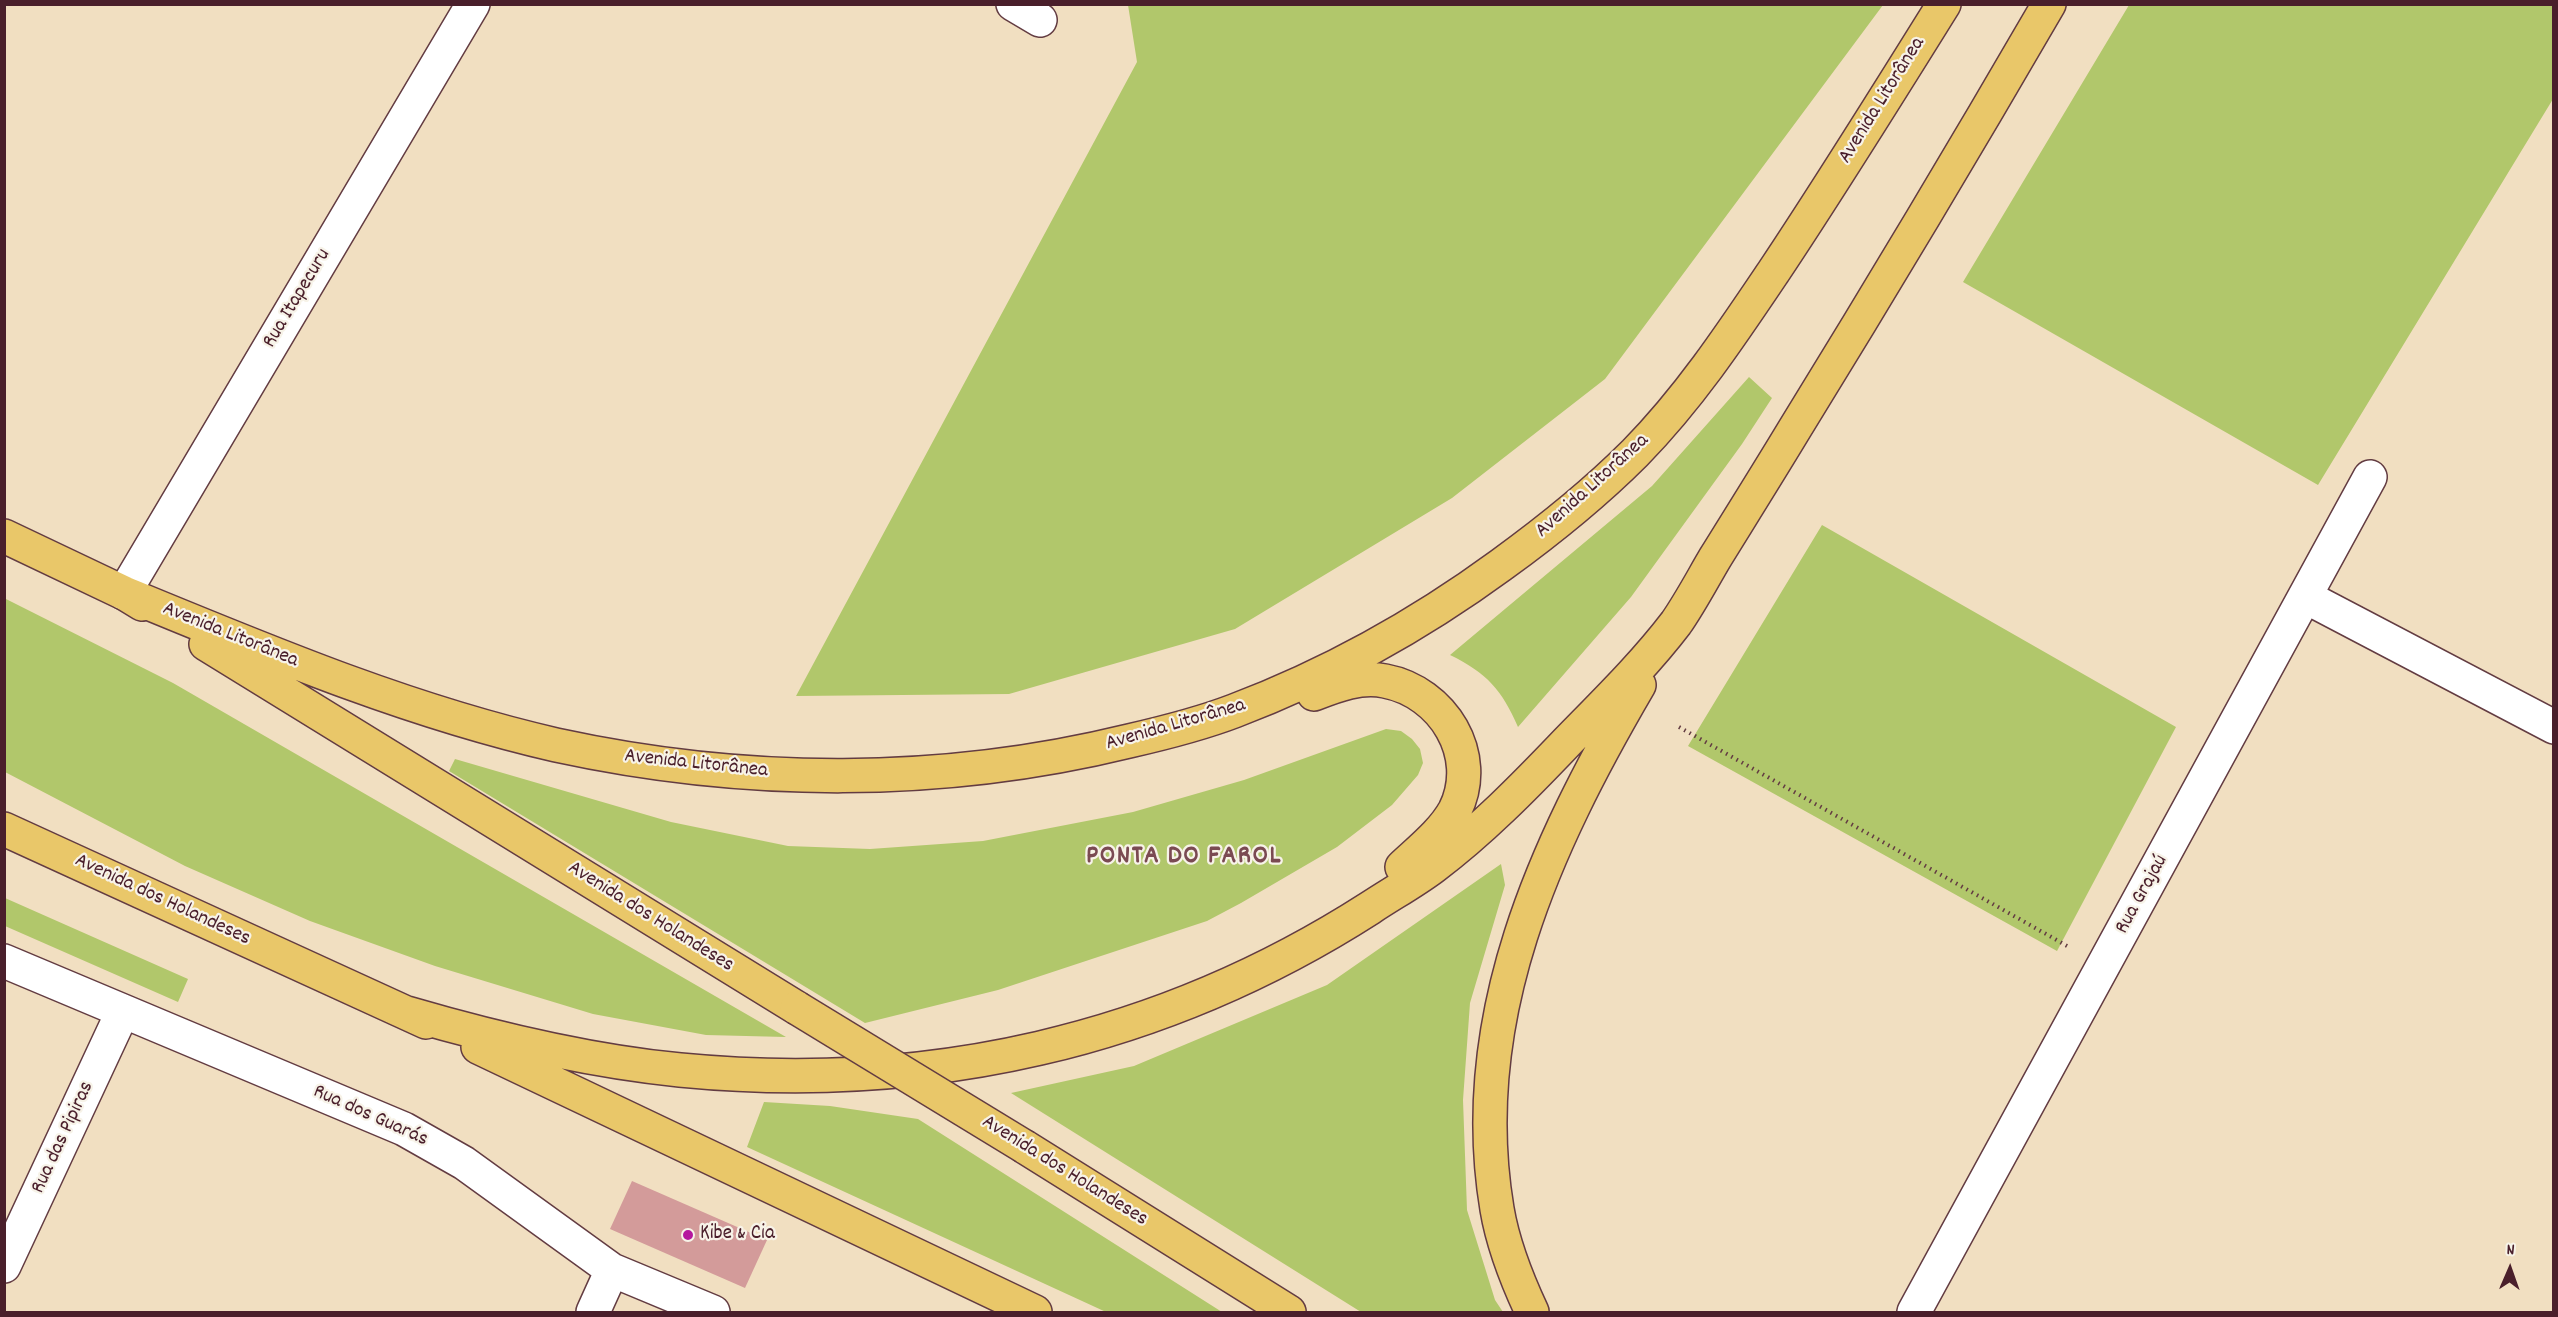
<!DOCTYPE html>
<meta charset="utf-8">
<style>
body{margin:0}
#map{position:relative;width:2558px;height:1317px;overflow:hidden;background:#f1dfc1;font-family:Dekko,sans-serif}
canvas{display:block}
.frame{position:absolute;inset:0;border:6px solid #4a1f2b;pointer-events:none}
.north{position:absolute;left:2480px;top:1239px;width:60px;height:60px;-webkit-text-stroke:4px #f7f3e8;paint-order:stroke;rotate:2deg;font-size:16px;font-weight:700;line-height:24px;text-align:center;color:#4a1f2b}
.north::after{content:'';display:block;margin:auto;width:21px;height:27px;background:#4a1f2b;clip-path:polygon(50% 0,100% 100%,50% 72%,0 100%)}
</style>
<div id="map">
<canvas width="2558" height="1317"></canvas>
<div class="frame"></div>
<div class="north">N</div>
</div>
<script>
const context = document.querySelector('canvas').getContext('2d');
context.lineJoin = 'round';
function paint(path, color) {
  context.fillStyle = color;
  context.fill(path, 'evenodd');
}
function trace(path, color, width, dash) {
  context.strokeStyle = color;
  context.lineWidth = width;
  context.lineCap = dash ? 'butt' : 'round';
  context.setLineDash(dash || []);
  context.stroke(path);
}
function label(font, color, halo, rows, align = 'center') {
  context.font = font + ' Dekko,sans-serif';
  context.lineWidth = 4.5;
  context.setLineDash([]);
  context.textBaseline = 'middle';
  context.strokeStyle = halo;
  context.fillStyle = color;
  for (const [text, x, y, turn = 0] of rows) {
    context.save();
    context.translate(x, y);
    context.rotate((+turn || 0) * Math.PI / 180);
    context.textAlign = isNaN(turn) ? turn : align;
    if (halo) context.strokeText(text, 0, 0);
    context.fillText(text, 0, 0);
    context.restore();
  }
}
paint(new Path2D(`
 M 1128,5 L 1883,5 L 1605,379 L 1452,498 L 1235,629 L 1009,694 L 796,696 L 1137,62 Z
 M 2129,5 L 2553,5 L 2553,99 L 2318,485 L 1963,282 Z
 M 1749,377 L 1772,398 L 1742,444 L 1631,597 L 1518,727 C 1502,690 1487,673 1450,655 L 1652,486 Z
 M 1822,525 L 2176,727 L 2057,951 L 1688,746 Z
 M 4,598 L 173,683 L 786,1037 L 706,1035 L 593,1014 L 435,966 L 310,921 L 185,866 L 5,772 Z
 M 1386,729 L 1401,731 L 1412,739 L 1420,749 L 1423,763 L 1418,775 L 1392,805 L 1337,847 L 1241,903 L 1207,921 L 998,990 L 865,1023 L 449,771 L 455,759 L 671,822 L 788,846 L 870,849 L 983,841 L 1133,812 L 1244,780 Z
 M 1501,864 L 1505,885 L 1470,1003 L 1463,1100 L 1467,1210 L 1495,1300 L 1503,1312 L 1361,1312 L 1011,1093 L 1134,1066 L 1327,985 Z
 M 5,898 L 188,979 L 178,1002 L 5,926 Z
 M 764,1102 L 830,1106 L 918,1119 L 1222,1312 L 1106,1312 L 747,1147 Z`), '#b1c76b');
paint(new Path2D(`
 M 632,1181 L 767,1240 L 745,1288 L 610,1229 Z`), '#d39b9a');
const minor = new Path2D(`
 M 1013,4 L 1040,20
 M 124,593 L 473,4
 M 2306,597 L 2554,727
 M 4,961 L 404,1129 L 464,1163 L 612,1270 L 713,1312
 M 4,1266 L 123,1011
 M 593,1312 L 612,1270
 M 1914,1312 L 2370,477`);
const major = new Path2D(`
 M 4,536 L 124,593 L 142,604
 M 124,593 C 265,651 407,711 556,745 C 745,786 941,787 1129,741 C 1164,733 1200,724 1234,711 C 1329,675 1419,625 1501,565 C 1548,531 1594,494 1635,453 C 1689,398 1731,335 1774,271 C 1832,184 1888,94 1944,4
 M 206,644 L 797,1008
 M 1314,694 C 1337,685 1361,676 1385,681 C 1443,692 1482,755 1455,810 C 1443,832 1420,850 1402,867
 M 4,829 L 426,1022
 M 407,1013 C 496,1039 587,1061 680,1070 C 927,1094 1161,1042 1370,908 C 1391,894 1413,882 1433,867 C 1481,831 1525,786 1567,742 C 1604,704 1644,665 1676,623 C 1690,603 1702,580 1715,558 C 1741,516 1768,473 1794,430 C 1881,289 1966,147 2049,4
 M 478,1047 L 1035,1312
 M 1025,1147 L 1289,1312
 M 1532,1312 C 1517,1280 1503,1245 1497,1209 C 1465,1018 1545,846 1639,685`);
trace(minor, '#633c42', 36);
trace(major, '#633c42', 36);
trace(new Path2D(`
 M 1679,727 L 2069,947`), '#633c42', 4, [1.5, 4.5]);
trace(minor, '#fff', 33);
trace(major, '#e9c769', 33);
const majorBridge = new Path2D(`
 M 797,1008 L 1025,1147`);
trace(majorBridge, '#633c42', 36, []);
trace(majorBridge, '#e9c769', 33);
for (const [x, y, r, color] of [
 [688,1235,6,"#b5179e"]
]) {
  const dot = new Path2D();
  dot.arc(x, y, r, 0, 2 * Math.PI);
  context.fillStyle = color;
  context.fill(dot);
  trace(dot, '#f7f3e8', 2);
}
label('21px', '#4a1f2b', '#f7f3e8', [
 ["Avenida Litorânea",1883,101,-58],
 ["Rua Itapecuru",298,299,-59],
 ["Avenida Litorânea",1593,487,-42],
 ["Avenida Litorânea",230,636,22],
 ["Avenida Litorânea",1176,726,-16],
 ["Avenida Litorânea",696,765,6],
 ["Rua Grajaú",2143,895,-61],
 ["Avenida dos Holandeses",162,901,25],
 ["Avenida dos Holandeses",650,918,32],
 ["Rua dos Guarás",370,1117,24],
 ["Rua das Pipiras",64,1138,-65],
 ["Avenida dos Holandeses",1064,1172,32]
]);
label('21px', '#4a1f2b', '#f7f3e8', [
 ["Kibe & Cia",700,1235]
], 'left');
context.letterSpacing = '1.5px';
label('bold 27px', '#7a4a52', '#f7f3e8', [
 ["PONTA DO FAROL",1184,858]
]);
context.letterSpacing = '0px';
</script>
